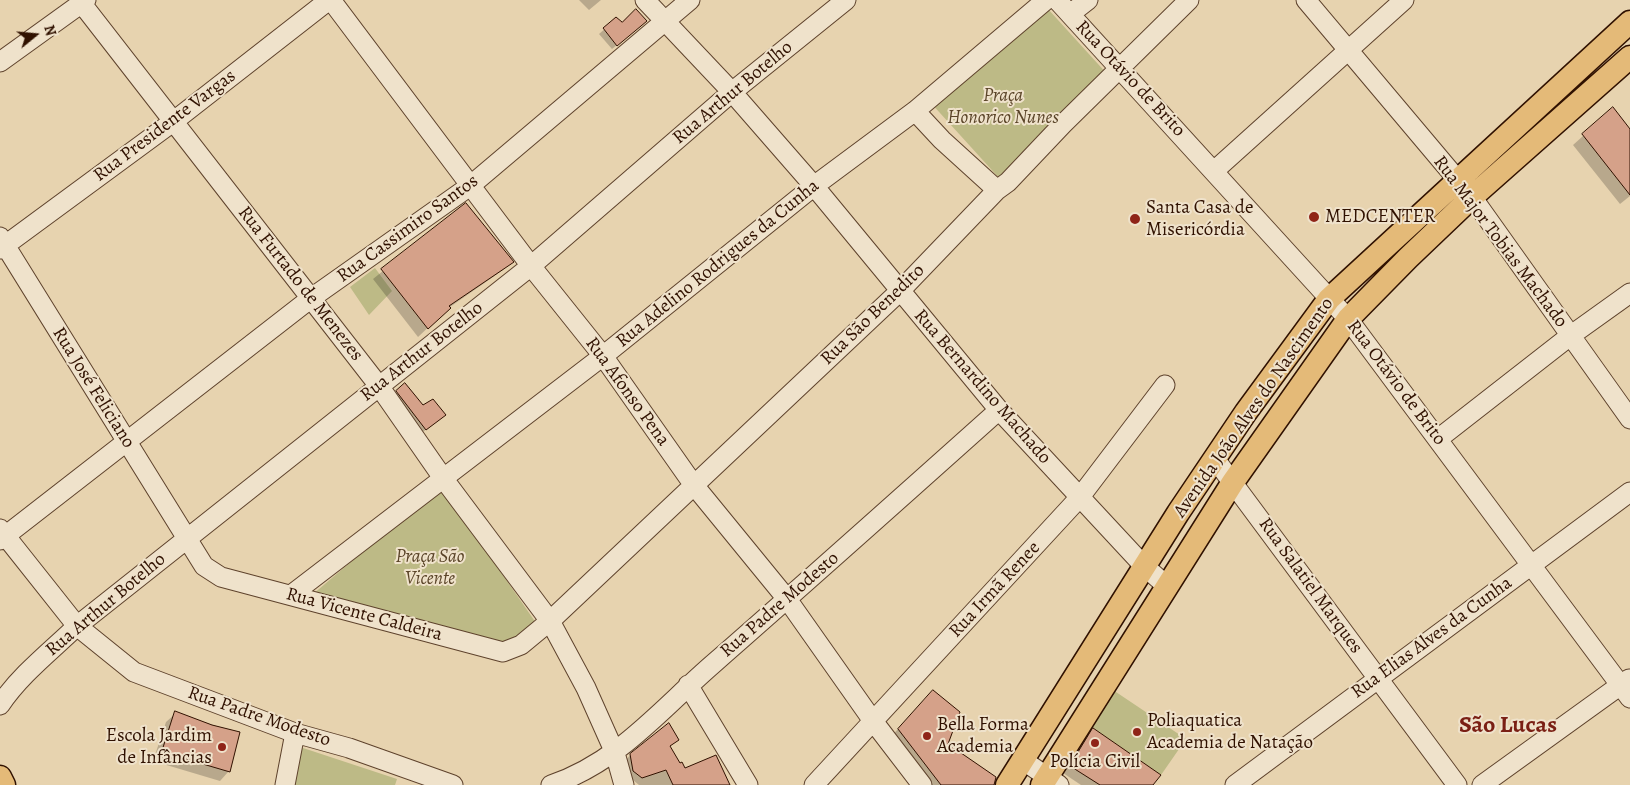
<!DOCTYPE html>
<meta charset="utf-8">
<style>
body{margin:0}
#map{position:relative;width:1630px;height:785px;overflow:hidden;background:#e7d3af;font-family:Alegreya,serif}
canvas{display:block}
.north{position:absolute;left:10px;top:10px;width:50px;height:50px;-webkit-text-stroke:4px #efe2cb;paint-order:stroke;rotate:73deg;font-size:14px;font-weight:700;line-height:20px;text-align:center;color:#301100}
.north::after{content:'';display:block;margin:auto;width:18px;height:22px;background:#301100;clip-path:polygon(50% 0,100% 100%,50% 72%,0 100%)}
</style>
<div id="map">
<canvas width="1630" height="785"></canvas>
<div class="north">N</div>
</div>
<script>
const context = document.querySelector('canvas').getContext('2d');
context.lineJoin = 'round';
function paint(path, color) {
  context.fillStyle = color;
  context.fill(path, 'evenodd');
}
function trace(path, color, width, dash) {
  context.strokeStyle = color;
  context.lineWidth = width;
  context.lineCap = dash ? 'butt' : 'round';
  context.setLineDash(dash || []);
  context.stroke(path);
}
function label(font, color, halo, rows, align = 'center') {
  context.font = font + ' Alegreya,serif';
  context.lineWidth = 4;
  context.setLineDash([]);
  context.textBaseline = 'middle';
  context.strokeStyle = halo;
  context.fillStyle = color;
  for (const [text, x, y, turn = 0] of rows) {
    context.save();
    context.translate(x, y);
    context.rotate((+turn || 0) * Math.PI / 180);
    context.textAlign = isNaN(turn) ? turn : align;
    if (halo) context.strokeText(text, 0, 0);
    context.fillText(text, 0, 0);
    context.restore();
  }
}
paint(new Path2D(`
 M 1048,9 L 1108,75 L 1000,179 L 930,102 Z
 M 375,268 L 392,291 L 369,315 L 350,287 Z
 M 441,485 L 536,623 L 502,646 L 312,595 Z
 M 1113,690 L 1186,739 L 1161,775 L 1089,725 Z
 M 297,746 L 397,779 L 395,785 L 291,785 Z`), '#bdba86');
paint(new Path2D(`
 M 579,0 L 601,0 L 589,10 Z
 M 616,19 L 622,24 L 641,26 L 612,49 L 599,34 Z
 M 1613,109 L 1630,131 L 1630,196 L 1620,204 L 1573,145 Z
 M 466,204 L 512,262 L 503,270 L 450,307 L 418,337 L 373,279 Z
 M 397,392 L 422,407 L 444,415 L 418,436 L 390,399 Z
 M 923,701 L 946,744 L 995,778 L 994,785 L 924,785 L 889,739 Z
 M 176,713 L 238,733 L 229,771 L 220,781 L 153,761 L 166,722 Z
 M 1093,730 L 1152,785 L 1081,785 L 1063,773 L 1086,737 Z
 M 678,740 L 669,747 L 685,770 L 728,785 L 639,785 L 628,776 L 626,760 L 631,754 Z`), '#0003');
const building = new Path2D(`
 M 636,9 L 647,21 L 617,46 L 603,28 L 616,17 L 622,22 Z
 M 1613,107 L 1630,129 L 1630,195 L 1582,134 Z
 M 466,203 L 514,262 L 449,306 L 451,308 L 428,329 L 381,269 Z
 M 405,383 L 423,405 L 433,399 L 446,415 L 426,430 L 396,391 Z
 M 933,690 L 960,712 L 948,744 L 996,777 L 994,785 L 941,785 L 898,729 Z
 M 175,711 L 212,725 L 240,732 L 230,772 L 162,752 Z
 M 669,723 L 679,740 L 670,746 L 680,763 L 682,762 L 685,768 L 716,755 L 730,785 L 673,785 L 666,770 L 642,778 L 633,771 L 630,754 Z
 M 1093,728 L 1161,775 L 1153,785 L 1100,785 L 1070,766 Z`);
paint(building, '#d5a189');
trace(building, '#301100', 1);
const minor = new Path2D(`
 M 79,0 L 379,386 L 443,478 L 550,621 L 586,688 L 615,753 L 624,785
 M 331,0 L 531,266 L 603,356 L 693,484 L 787,599 L 873,721 L 922,785
 M 645,0 L 732,92 L 814,186 L 999,410 L 1144,566 L 1168,587
 M 1057,0 L 1348,319 L 1630,698
 M 1306,0 L 1472,197 L 1630,419
 M 1070,14 L 1088,0
 M 0,62 L 86,0
 M 915,111 L 942,140 L 997,190
 M 1214,171 L 1404,0
 M 0,237 L 204,566 L 221,577 L 503,652 L 521,645 L 550,621 L 900,291 L 997,190 L 1008,182 L 1063,124 L 1189,0
 M 0,249 L 174,121 L 329,0
 M 1438,439 L 1570,336 L 1630,293
 M 1215,459 L 1457,785
 M 0,529 L 77,626 L 134,672 L 295,733 L 349,748 L 453,785
 M 0,540 L 310,299 L 470,186 L 690,0
 M 291,595 L 603,356 L 814,186 L 915,111 L 1046,0
 M 688,685 L 748,785
 M 0,705 C 20,675 51,651 77,626 L 531,266 L 732,92 L 846,0
 M 1024,761 L 1059,785
 M 285,785 L 295,733
 M 551,785 C 619,762 661,709 713,664 C 809,580 904,495 999,410
 M 814,785 L 1080,497 L 1165,385
 M 1235,785 L 1630,492
 M 1482,785 L 1629,679`);
const major = new Path2D(`
 M 0,777 L 4,785
 M 1007,785 L 1178,513 L 1246,412 L 1329,299 L 1630,22
 M 1042,785 L 1233,482 L 1348,319 L 1408,258 L 1472,197 L 1630,57`);
trace(minor, '#5e422c', 21);
trace(major, '#301100', 25);
trace(minor, '#efe2cb', 19);
trace(major, '#e4ba78', 22);
for (const [x, y, r, color] of [
 [1314,217,6,"#8f2418"],
 [1135,219,6,"#8f2418"],
 [1137,732,5,"#8f2418"],
 [927,736,5,"#8f2418"],
 [1095,743,5,"#8f2418"],
 [222,747,5,"#8f2418"]
]) {
  const dot = new Path2D();
  dot.arc(x, y, r, 0, 2 * Math.PI);
  context.fillStyle = color;
  context.fill(dot);
  trace(dot, '#efe2cb', 2);
}
label('19px', '#301100', '#efe2cb', [
 ["Rua Otávio de Brito",1130,79,47],
 ["Rua Arthur Botelho",733,93,-40],
 ["Rua Presidente Vargas",165,126,-37],
 ["Rua Cassimiro Santos",408,229,-36],
 ["Rua Major Tobias Machado",1500,242,53],
 ["Rua Adelino Rodrigues da Cunha",718,264,-39],
 ["Rua Furtado de Menezes",300,284,52],
 ["Rua São Benedito",873,315,-44],
 ["Rua Arthur Botelho",422,352,-38],
 ["Rua Otávio de Brito",1396,383,53],
 ["Rua Bernardino Machado",982,387,49],
 ["Rua José Feliciano",93,388,58],
 ["Rua Afonso Pena",627,392,54],
 ["Avenida João Alves do Nascimento",1254,408,-55],
 ["Rua Salatiel Marques",1310,586,54],
 ["Rua Irmã Renee",995,590,-47],
 ["Rua Arthur Botelho",106,605,-40],
 ["Rua Padre Modesto",780,605,-41],
 ["Rua Vicente Caldeira",364,615,15],
 ["Rua Elias Alves da Cunha",1432,638,-36],
 ["Rua Padre Modesto",259,717,19]
]);
label('italic 19px', '#5a4428', '#efe2cb', [
 ["Praça",1003,96],
 ["Honorico Nunes",1003,118],
 ["Praça São",430,557],
 ["Vicente",430,579]
]);
label('19px', '#301100', '#efe2cb', [
 ["Santa Casa de",1146,208],
 ["Misericórdia",1146,230],
 ["MEDCENTER",1325,217],
 ["Poliaquatica",1147,721],
 ["Academia de Natação",1147,743],
 ["Bella Forma",937,725],
 ["Academia",937,747],
 ["Escola Jardim",212,736,"right"],
 ["de Infâncias",212,758,"right"],
 ["Polícia Civil",1095,762,"center"]
], 'left');
label('bold 24px', '#7a1f14', '#efe2cb', [
 ["São Lucas",1508,726]
]);
</script>
